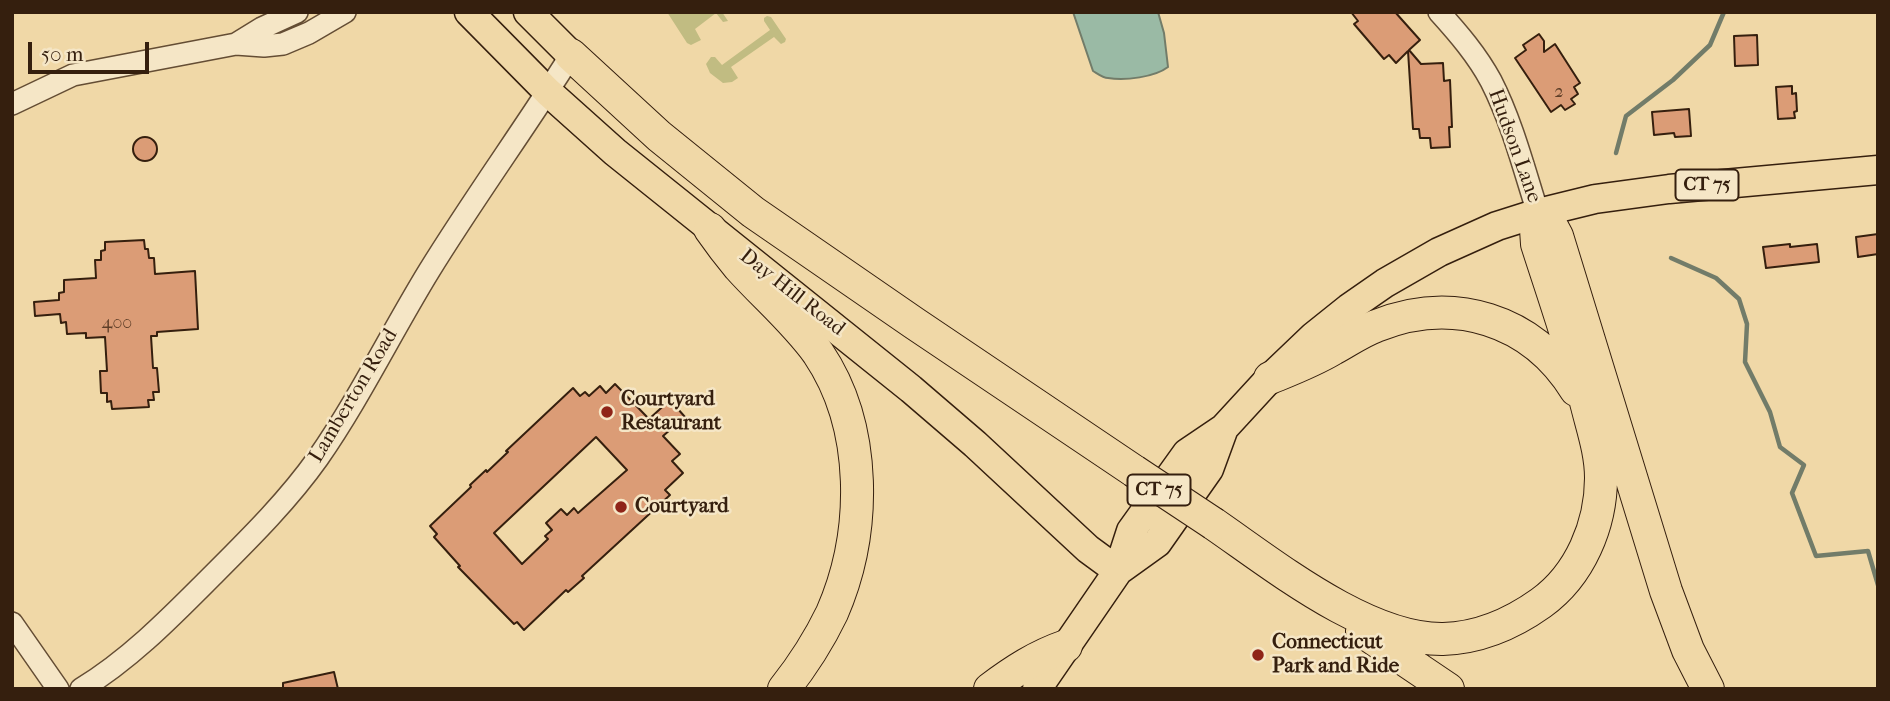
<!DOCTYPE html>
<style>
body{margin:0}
#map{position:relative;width:1890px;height:701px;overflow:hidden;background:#f0d8a7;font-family:"IM FELL French Canon",serif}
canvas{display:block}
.frame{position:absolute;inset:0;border:14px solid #351f0e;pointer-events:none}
.scale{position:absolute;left:28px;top:42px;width:121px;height:32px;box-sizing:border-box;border:4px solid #351f0e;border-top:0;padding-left:9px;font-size:21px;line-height:24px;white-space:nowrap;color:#351f0e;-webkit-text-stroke:5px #f5e6c6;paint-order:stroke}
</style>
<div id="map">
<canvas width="1890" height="701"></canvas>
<div class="frame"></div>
<div class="scale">50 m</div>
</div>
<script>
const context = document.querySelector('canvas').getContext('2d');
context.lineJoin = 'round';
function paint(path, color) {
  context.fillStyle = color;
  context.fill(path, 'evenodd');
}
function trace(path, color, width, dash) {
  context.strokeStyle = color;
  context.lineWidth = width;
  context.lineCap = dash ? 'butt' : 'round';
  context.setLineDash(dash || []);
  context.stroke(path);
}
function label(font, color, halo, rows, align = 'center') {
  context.font = font + ' "IM FELL French Canon",serif';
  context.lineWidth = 5;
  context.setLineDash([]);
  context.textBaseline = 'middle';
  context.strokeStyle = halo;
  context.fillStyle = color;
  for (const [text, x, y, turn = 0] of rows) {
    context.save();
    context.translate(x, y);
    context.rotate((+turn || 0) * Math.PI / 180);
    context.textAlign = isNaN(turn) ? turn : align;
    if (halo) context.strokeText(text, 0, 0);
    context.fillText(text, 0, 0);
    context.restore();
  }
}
paint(new Path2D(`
 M 667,12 L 722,12 L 728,21 L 723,22 L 716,13 L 695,29 L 701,40 L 691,45 L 687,43 Z
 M 767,16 L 771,17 L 786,39 L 785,42 L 781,44 L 774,37 L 731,67 L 738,78 L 732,82 L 723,83 L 710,73 L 706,64 L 711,57 L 715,57 L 722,65 L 770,30 L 764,21 L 764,18 Z`), '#c1bc82');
const water = new Path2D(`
 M 1073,12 L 1158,12 L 1164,33 L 1168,67 C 1155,77 1125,81 1108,78 C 1103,78 1098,74 1093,71 Z`);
paint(water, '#9abaa5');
trace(water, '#727c69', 2);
trace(new Path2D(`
 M 1616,153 L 1626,116 L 1673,80 L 1710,45 L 1724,12
 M 1671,258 L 1716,278 L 1739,299 L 1747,324 L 1745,362 L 1770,412 L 1780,447 L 1804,465 L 1792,493 L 1816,556 L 1868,551 L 1878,585`), '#727c69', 4.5);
const building = new Path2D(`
 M 1351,12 L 1395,12 L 1420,40 L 1409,50 L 1421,64 L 1443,63 L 1444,81 L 1450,80 L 1452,127 L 1449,127 L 1450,147 L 1431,148 L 1430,138 L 1420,138 L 1419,129 L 1413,129 L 1408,51 L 1396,63 L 1389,55 L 1384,59 L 1354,24 L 1358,21 Z
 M 1539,34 L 1544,41 L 1544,52 L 1555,44 L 1580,83 L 1574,87 L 1578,94 L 1571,99 L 1575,104 L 1565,110 L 1561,105 L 1551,112 L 1515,58 L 1526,50 L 1523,45 Z
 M 1757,35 L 1758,65 L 1735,66 L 1734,36 Z
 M 1792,86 L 1792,94 L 1796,93 L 1797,111 L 1794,112 L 1795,118 L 1778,119 L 1776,87 Z
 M 1689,109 L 1691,136 L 1675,137 L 1674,133 L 1654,135 L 1652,112 Z
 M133 149a12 12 0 1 1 24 0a12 12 0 1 1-24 0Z
 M 1878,234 L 1878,254 L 1858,257 L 1856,237 Z
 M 144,240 L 145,249 L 148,249 L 149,258 L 154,258 L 155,274 L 195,271 L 198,329 L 157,332 L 157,336 L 151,336 L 153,368 L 157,368 L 159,392 L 153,392 L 154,400 L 148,400 L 149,407 L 112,409 L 111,401 L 107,402 L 107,393 L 101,393 L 100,371 L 107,371 L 105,337 L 86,338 L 86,333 L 67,334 L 66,322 L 61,323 L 60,314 L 35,316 L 34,302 L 59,300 L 59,293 L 64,292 L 64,280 L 96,278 L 95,260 L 101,260 L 101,251 L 105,250 L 105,242 Z
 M 1790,244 L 1790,247 L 1817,244 L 1819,262 L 1766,268 L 1763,247 Z
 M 615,384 L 649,419 L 670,400 L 685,417 L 663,436 L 680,454 L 672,461 L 683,473 L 665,490 L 670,495 L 582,576 L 584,578 L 568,592 L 566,590 L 524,630 L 517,622 L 514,624 L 458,567 L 460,566 L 434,537 L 437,534 L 430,526 L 471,487 L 470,485 L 486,470 L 487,472 L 508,452 L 506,451 L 573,388 L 580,396 L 585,392 L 589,396 L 600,386 L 606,393 ZM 596,437 L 627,470 L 578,513 L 574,508 L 567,515 L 561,509 L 546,523 L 552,530 L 545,536 L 548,539 L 522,564 L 494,533 Z
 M 334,672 L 338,689 L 283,689 L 283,683 Z`);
paint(building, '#db9c76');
trace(building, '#351f0e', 2);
const minor = new Path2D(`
 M 1439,12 C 1458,33 1477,55 1491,81 C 1512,122 1524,169 1538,213
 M 236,44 L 262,28 L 297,12
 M 12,104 L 73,75 L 236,44 L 264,46 L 283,44 L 309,33 L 345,12
 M 12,623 L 58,689
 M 81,689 C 132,658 174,614 216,572 C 252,536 289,499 318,458 C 359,399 391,333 429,271 C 474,198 525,128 571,55`);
const major = new Path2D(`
 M 469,12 L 548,92 L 615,152 L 911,389 L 975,444 L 1088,549 L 1118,571
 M 528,12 L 571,55
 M 1118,571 L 1157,543 L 1209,469 L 1224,428
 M 1037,689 L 1118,571 L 1131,531 L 1187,453 L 1224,428 L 1270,378 L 1314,336 L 1349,308 L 1385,283 L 1439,252 L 1497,226 L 1538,213 L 1595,199 L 1669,189 L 1878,170`);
const highway = new Path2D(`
 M 571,55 L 659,136 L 753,212 L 914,323 L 1134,471
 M 710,229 C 719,242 729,255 739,267 C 765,296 795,321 818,353 C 868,427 867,533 832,613 C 819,640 803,665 784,689
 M 1270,378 C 1292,369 1313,361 1333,349 C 1348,341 1360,332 1376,326 C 1453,295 1532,319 1576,390
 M 1214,524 C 1275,566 1367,640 1443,639 C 1479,638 1513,623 1541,603 C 1580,575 1601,525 1601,478 C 1601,453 1593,430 1587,406 C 1573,351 1554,297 1537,244 L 1536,229 L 1538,213 L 1550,223 L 1557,236 L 1666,591 L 1688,650 L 1708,689
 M 1362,631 L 1448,689
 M 990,689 C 1014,671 1037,656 1066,646`);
trace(minor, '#644d34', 24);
trace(major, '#351f0e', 31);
trace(highway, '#351f0e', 34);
trace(minor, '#f5e6c6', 21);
trace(major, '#f0d8a7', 28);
trace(highway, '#f0d8a7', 32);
const highwayBridge = new Path2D(`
 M 1134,471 L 1214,524`);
trace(highwayBridge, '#351f0e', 34, []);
trace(highwayBridge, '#f0d8a7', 32);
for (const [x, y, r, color] of [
 [607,412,7,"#8f2418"],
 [621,507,7,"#8f2418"],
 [1258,655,7,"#8f2418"]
]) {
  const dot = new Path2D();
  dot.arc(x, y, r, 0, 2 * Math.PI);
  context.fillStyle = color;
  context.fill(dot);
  trace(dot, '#f5e6c6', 2.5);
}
label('18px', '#5e3e28', null, [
 ["2",1559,93],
 ["400",117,324]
]);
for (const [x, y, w] of [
 [1707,185,63],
 [1159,490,63]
]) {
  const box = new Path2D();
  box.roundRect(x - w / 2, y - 15.5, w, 31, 5);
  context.fillStyle = '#f5e6c6';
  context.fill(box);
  trace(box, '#351f0e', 2);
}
label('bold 19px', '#351f0e', null, [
 ["CT 75",1707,185],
 ["CT 75",1159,490]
]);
label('21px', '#351f0e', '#f5e6c6', [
 ["Hudson Lane",1514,146,70],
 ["Day Hill Road",792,293,38],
 ["Lamberton Road",354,396,-59]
]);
label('bold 21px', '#351f0e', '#f5e6c6', [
 ["Courtyard",621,400],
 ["Restaurant",621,424],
 ["Courtyard",635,507],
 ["Connecticut",1272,643],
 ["Park and Ride",1272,667]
], 'left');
</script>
